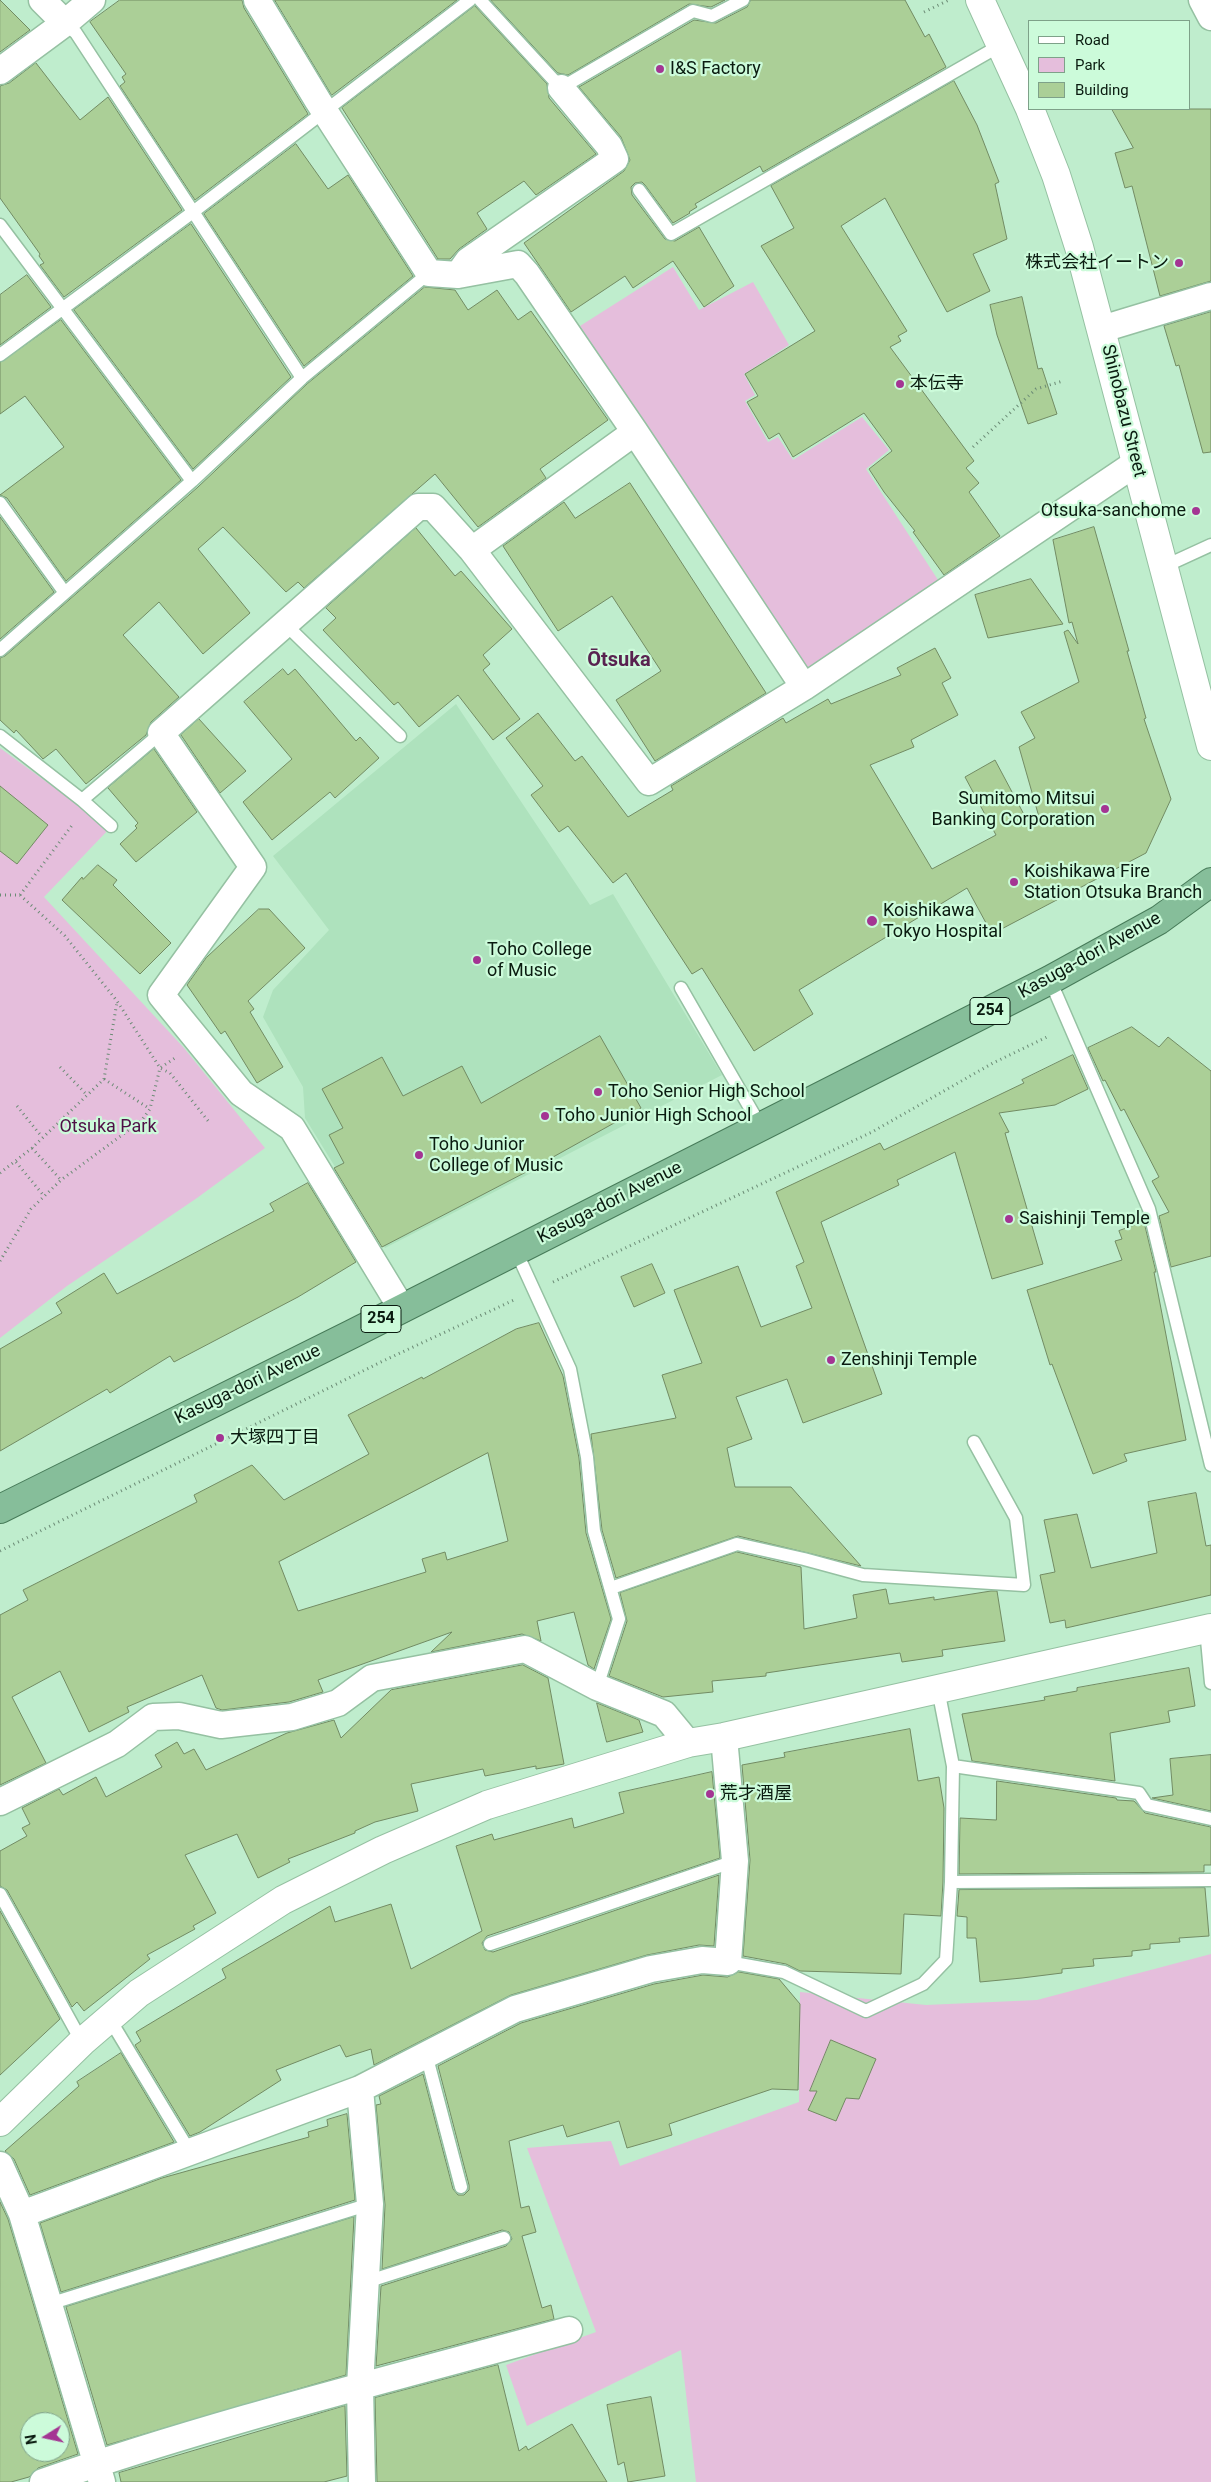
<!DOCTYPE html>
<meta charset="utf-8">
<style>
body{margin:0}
#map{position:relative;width:1211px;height:2482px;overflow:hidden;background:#bfedcd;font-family:Roboto,sans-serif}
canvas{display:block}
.legend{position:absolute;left:1028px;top:20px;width:162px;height:90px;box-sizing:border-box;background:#ccfbda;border:1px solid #7ea189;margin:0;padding:6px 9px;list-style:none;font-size:15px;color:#0a1b10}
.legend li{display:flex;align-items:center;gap:10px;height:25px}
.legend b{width:25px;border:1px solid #7ea189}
.north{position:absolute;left:20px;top:2412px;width:50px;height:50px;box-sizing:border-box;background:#ccfbda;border:1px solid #7ea189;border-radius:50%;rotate:260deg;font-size:14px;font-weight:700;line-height:20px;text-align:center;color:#0a1b10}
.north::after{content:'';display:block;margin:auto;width:18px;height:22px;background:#a43593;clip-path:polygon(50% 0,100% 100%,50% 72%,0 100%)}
</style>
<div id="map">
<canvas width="1211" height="2482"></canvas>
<ul class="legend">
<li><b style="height:6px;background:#fff"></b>Road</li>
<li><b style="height:14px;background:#e5bedc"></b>Park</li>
<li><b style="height:14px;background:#abcf97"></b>Building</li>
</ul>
<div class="north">N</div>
</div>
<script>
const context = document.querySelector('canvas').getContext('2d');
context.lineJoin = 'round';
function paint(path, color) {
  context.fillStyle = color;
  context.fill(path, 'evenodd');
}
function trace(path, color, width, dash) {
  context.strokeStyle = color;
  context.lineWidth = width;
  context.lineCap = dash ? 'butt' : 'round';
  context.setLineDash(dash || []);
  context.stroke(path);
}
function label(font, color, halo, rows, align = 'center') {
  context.font = font + ' Roboto,"Noto Sans JP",sans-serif';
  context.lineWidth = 4.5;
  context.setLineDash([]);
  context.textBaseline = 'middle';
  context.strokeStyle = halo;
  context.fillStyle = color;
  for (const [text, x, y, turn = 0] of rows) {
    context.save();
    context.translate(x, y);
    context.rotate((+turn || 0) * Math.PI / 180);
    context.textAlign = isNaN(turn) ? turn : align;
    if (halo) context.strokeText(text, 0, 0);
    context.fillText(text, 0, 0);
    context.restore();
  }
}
paint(new Path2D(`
 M 456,704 L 590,905 L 613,894 L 722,1075 L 385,1248 L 305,1118 L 303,1087 L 263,1017 L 273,990 L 329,930 L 273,856 Z`), '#aee2bd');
paint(new Path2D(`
 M 673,267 L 699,310 L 753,282 L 789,345 L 744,374 L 755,395 L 745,401 L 768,442 L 778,437 L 793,460 L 862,417 L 889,450 L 866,469 L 940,583 L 812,669 L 803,668 L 580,326 Z
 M 0,748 L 110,828 L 44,897 L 184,1048 L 265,1148 L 197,1198 L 67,1286 L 0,1338 Z
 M 1211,1954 L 1211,2482 L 696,2482 L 681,2350 L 527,2426 L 506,2365 L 596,2332 L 527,2148 L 611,2141 L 620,2166 L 799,2102 L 800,1992 L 926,2005 L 1037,2000 Z`), '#e5bedc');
const building = new Path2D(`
 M 0,0 L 30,30 L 0,52 Z
 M 120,0 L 242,0 L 244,8 L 308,114 L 195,200 L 120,86 L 125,82 L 122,77 L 126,74 L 90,22 Z
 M 275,0 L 457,0 L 332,95 Z
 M 491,0 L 725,0 L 711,7 L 689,4 L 568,75 L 558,73 Z
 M 751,0 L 905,0 L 925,37 L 929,34 L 946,67 L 763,172 L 760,166 L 695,204 L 697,207 L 689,212 L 690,213 L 673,223 L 645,185 L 642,182 L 635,183 L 631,187 L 632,195 L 665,239 L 675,241 L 699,227 L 734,286 L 704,307 L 673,261 L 633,288 L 625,276 L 571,312 L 524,243 L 624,171 L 630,160 L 621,137 L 579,87 L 694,20 L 716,23 L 747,7 Z
 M 475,6 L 547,84 L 549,98 L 596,154 L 536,195 L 524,181 L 477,213 L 487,229 L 459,249 L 450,259 L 438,259 L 342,108 Z
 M 36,63 L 80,120 L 108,97 L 182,210 L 64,297 L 40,265 L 44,263 L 39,256 L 40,254 L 0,198 L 0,86 L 9,83 Z
 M 954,81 L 977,125 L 999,182 L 995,184 L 1007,239 L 973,254 L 990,291 L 947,312 L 885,198 L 841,226 L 907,331 L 898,336 L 901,341 L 890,347 L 974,461 L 966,468 L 979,483 L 969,492 L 1000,536 L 944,575 L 913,532 L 915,531 L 884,492 L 869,469 L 892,451 L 864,413 L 793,457 L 779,433 L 769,439 L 747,402 L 758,396 L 745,374 L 815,331 L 761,246 L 794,228 L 771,186 Z
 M 1112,109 L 1211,109 L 1211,281 L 1160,296 L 1132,186 L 1125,188 L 1115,153 L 1133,148 Z
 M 296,144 L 328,189 L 348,175 L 413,276 L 304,366 L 204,214 Z
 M 191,224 L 291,377 L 193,469 L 74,310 Z
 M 27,275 L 51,307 L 0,345 L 0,295 Z
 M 425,287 L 455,290 L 468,310 L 497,290 L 518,320 L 531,311 L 608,420 L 540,469 L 546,478 L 478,527 L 435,474 L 304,588 L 298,582 L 286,592 L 223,527 L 198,549 L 250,613 L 203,654 L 159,602 L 123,635 L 179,697 L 151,722 L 146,735 L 86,784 L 56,749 L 43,759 L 16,730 L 14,733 L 0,720 L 0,658 L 5,656 L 198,487 L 307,384 Z
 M 1022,297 L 1038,369 L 1042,368 L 1057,414 L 1028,424 L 997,335 L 990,305 Z
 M 1211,312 L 1211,452 L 1203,453 L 1179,365 L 1176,366 L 1164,326 Z
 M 61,320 L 181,480 L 66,581 L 7,498 L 0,495 L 64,447 L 25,396 L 0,414 L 0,363 Z
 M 630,483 L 766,693 L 655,761 L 616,700 L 661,671 L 612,596 L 558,631 L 503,546 L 564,502 L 575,518 Z
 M 0,517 L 54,592 L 0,639 Z
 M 1094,527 L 1129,651 L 1127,651 L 1146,718 L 1144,719 L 1171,799 L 1146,853 L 992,934 L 967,888 L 799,990 L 813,1014 L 754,1051 L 702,968 L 692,974 L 626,873 L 613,883 L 568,826 L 559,832 L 531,795 L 543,786 L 506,738 L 538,713 L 575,761 L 582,756 L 628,817 L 673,790 L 671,786 L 783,718 L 786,723 L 828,699 L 831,704 L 901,675 L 897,668 L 935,648 L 951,678 L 942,683 L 958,715 L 911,740 L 914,747 L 870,765 L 932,869 L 996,835 L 965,777 L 995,760 L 1028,822 L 1039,817 L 1019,747 L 1035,738 L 1021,712 L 1079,682 L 1064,632 L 1068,630 L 1078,644 L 1072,622 L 1069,623 L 1053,540 Z
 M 416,528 L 455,576 L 461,571 L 512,629 L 483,655 L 490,664 L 483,670 L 520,719 L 493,740 L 458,695 L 419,727 L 398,702 L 394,705 L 323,630 L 336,618 L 326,608 Z
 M 1031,579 L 1063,624 L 988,638 L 975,595 Z
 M 283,669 L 288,675 L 295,669 L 356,741 L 360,737 L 379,758 L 335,798 L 330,792 L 272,840 L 243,802 L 292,759 L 244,702 Z
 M 199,719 L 246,771 L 220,793 L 181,735 Z
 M 154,749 L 197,812 L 136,862 L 120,844 L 137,828 L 135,826 L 138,823 L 108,788 Z
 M 0,786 L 48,825 L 17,864 L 0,851 Z
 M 98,865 L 117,880 L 113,885 L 171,943 L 140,974 L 62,900 L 82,877 L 83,879 Z
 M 259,909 L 269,909 L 305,948 L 248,1001 L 254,1009 L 250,1012 L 283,1067 L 257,1083 L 225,1031 L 221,1034 L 187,985 L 206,958 Z
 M 1132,1027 L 1159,1047 L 1168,1037 L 1211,1071 L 1211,1256 L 1171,1267 L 1159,1216 L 1169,1212 L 1152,1181 L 1159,1177 L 1124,1109 L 1121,1111 L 1105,1080 L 1103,1081 L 1088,1048 Z
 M 600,1036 L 641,1108 L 528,1171 L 382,1247 L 334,1168 L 344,1163 L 329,1135 L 343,1128 L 322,1089 L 382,1057 L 403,1096 L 462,1066 L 481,1103 Z
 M 1073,1055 L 1088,1089 L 1055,1105 L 999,1113 L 1009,1132 L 1005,1133 L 1043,1264 L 992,1279 L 955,1152 L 897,1180 L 899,1185 L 821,1222 L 882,1394 L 803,1423 L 787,1379 L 736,1397 L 752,1439 L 727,1448 L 735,1487 L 791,1487 L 861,1566 L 738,1536 L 616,1578 L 602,1530 L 591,1434 L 676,1418 L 662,1375 L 702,1363 L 674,1290 L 738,1266 L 761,1327 L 812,1308 L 796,1266 L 804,1262 L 776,1192 L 880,1143 L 884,1150 L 1024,1083 L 1022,1080 Z
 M 308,1183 L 356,1262 L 298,1297 L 174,1362 L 170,1356 L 110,1393 L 107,1389 L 0,1451 L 0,1349 L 62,1313 L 56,1303 L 104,1273 L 117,1294 L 274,1211 L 270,1204 Z
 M 1144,1222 L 1156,1272 L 1154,1272 L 1186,1440 L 1124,1454 L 1127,1461 L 1093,1474 L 1052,1364 L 1050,1365 L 1027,1290 L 1122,1260 L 1115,1241 L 1122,1239 L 1119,1231 Z
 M 652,1264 L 665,1293 L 634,1307 L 621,1277 Z
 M 539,1323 L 563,1376 L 579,1458 L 586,1533 L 611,1619 L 594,1669 L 588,1665 L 574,1612 L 537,1621 L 541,1641 L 522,1634 L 431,1652 L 452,1632 L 318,1680 L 323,1692 L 289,1702 L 222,1710 L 216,1708 L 202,1675 L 127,1707 L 129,1712 L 89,1732 L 60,1671 L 12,1697 L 46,1763 L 0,1785 L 0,1615 L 28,1600 L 23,1590 L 197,1502 L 194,1495 L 252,1465 L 284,1500 L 369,1454 L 348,1415 L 422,1377 L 423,1379 L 516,1329 ZM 488,1453 L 508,1541 L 447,1560 L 445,1552 L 422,1559 L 426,1572 L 298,1611 L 279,1562 Z
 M 1196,1493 L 1206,1546 L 1211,1545 L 1211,1595 L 1066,1628 L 1065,1620 L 1050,1623 L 1040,1575 L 1055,1572 L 1044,1520 L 1077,1514 L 1091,1568 L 1157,1553 L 1148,1502 Z
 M 737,1552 L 801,1567 L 804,1629 L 857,1618 L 853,1595 L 886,1589 L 889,1604 L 934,1597 L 934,1600 L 991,1591 L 997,1591 L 1005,1641 L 942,1650 L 943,1656 L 902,1662 L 900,1653 L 766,1673 L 766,1676 L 712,1681 L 713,1692 L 663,1697 L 609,1676 L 627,1621 L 620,1593 Z
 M 523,1665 L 548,1678 L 564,1764 L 536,1769 L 536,1766 L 485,1776 L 483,1769 L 411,1784 L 418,1811 L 375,1822 L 355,1831 L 355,1833 L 288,1859 L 290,1862 L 258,1878 L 237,1834 L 185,1855 L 216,1913 L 193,1926 L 195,1929 L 147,1955 L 150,1959 L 84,2011 L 77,2002 L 72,2007 L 7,1890 L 0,1886 L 0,1851 L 27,1836 L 22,1828 L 30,1824 L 22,1808 L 59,1789 L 63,1795 L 96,1777 L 106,1797 L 162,1767 L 155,1755 L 177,1742 L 184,1754 L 194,1749 L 206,1770 L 287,1733 L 334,1720 L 341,1738 L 391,1690 Z
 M 1189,1668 L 1195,1706 L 1168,1711 L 1170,1722 L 1110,1733 L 1115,1781 L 972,1761 L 962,1714 L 1045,1700 L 1044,1697 L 1077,1691 L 1077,1688 Z
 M 597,1703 L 639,1720 L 643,1732 L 607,1742 Z
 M 910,1729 L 918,1781 L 939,1777 L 944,1808 L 943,1882 L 941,1916 L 904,1914 L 901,1974 L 800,1971 L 786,1964 L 743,1956 L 750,1860 L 742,1765 L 785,1757 L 784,1753 Z
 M 1211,1755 L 1211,1811 L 1152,1798 L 1173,1795 L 1170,1759 Z
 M 712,1772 L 720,1858 L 487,1936 L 482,1943 L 485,1950 L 493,1952 L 719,1875 L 714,1946 L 699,1945 L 647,1955 L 511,1995 L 374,2065 L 371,2049 L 346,2057 L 340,2045 L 276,2070 L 281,2080 L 200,2132 L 190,2136 L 135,2045 L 141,2041 L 136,2032 L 226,1978 L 222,1969 L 330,1906 L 335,1922 L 391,1904 L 411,1969 L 482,1931 L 456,1846 L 492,1834 L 494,1840 L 572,1818 L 574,1828 L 624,1813 L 619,1793 Z
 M 997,1781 L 1116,1798 L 1117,1800 L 1134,1801 L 1145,1813 L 1211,1827 L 1211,1865 L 1204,1865 L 1204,1872 L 959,1874 L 960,1818 L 996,1820 Z
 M 1205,1888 L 1209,1936 L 1179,1938 L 1180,1942 L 1150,1944 L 1150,1949 L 1132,1951 L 1132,1956 L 1093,1959 L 1094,1966 L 1062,1969 L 1062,1973 L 1022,1978 L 980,1982 L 976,1938 L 967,1938 L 967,1917 L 957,1916 L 959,1890 Z
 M 0,1911 L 60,2019 L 0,2075 Z
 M 739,1972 L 779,1979 L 800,2004 L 798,2090 L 772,2089 L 669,2124 L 672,2135 L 627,2148 L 619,2121 L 567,2137 L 563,2125 L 509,2141 L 521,2208 L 529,2206 L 536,2232 L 522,2236 L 542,2308 L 551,2305 L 554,2319 L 376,2366 L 381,2286 L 506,2246 L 512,2239 L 509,2232 L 502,2230 L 382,2269 L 385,2205 L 376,2105 L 381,2104 L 379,2096 L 423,2074 L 453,2189 L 458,2195 L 464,2195 L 469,2190 L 469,2185 L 438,2066 L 521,2023 L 654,1984 L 703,1975 L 727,1977 Z
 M 831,2040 L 876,2059 L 859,2099 L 846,2098 L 836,2121 L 808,2110 L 817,2091 L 810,2091 Z
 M 121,2053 L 174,2142 L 30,2195 L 14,2159 L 5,2151 L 79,2086 L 77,2082 Z
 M 347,2114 L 355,2200 L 61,2292 L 40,2223 L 162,2178 L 309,2137 L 308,2132 L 328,2126 L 327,2120 Z
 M 0,2202 L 8,2219 L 78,2454 L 38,2468 L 29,2477 L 11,2482 L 0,2482 ZM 30,2422 L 60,2422 L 60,2452 L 30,2452 Z
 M 354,2217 L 346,2375 L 107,2445 L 66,2307 Z
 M 498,2365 L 519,2451 L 526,2446 L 528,2450 L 572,2424 L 607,2482 L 377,2482 L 375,2398 Z
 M 651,2397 L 665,2476 L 628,2482 L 624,2462 L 618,2465 L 607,2405 Z
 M 345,2406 L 347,2476 L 324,2482 L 121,2482 L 119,2473 Z`);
paint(building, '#abcf97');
trace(building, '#728b63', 1);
const service = new Path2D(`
 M 480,0 L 561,88 L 693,11 L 712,16 L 743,0
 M 65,23 L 76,33 L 302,378
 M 639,190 L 671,234 L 1001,45
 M 0,225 L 192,481
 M 0,355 L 193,212 L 470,0
 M 0,503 L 65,593
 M 1163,567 L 1211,545
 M 285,624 L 400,736
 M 0,650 L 192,481 L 302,378 L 429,273
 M 0,736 L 82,800 L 111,826
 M 82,800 L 161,733
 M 1050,980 L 1149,1209 L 1211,1465
 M 681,988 L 761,1127
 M 516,1251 L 570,1369 L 587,1457 L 594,1531 L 619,1619 L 597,1687
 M 611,1588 L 737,1544 L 804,1559 L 863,1575 L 1024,1585 L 1016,1518 L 974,1442
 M 1206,1629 L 1211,1683
 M 953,1766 L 1139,1793 L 1147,1805 L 1211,1819
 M 951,1882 L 1211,1880
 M 0,1894 L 82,2042
 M 490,1944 L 735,1861
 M 728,1962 L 784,1972 L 866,2011 L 923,1984 L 946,1960 L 951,1882 L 953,1766 L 938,1689
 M 109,2018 L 190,2152
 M 426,2054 L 461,2187
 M 366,2282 L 504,2238
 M 49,2304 L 370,2204`);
const minor = new Path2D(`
 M 42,0 L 65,23
 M 257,0 L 318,101 L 429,273 L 458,275 L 468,261 L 615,159 L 609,146 L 561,88
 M 1202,0 L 1211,17
 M 0,71 L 65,23 L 92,0
 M 458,275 L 518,264 L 527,274 L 635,432 L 804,687
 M 1102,329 L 1211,296
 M 472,550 L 635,432
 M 402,1309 L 292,1128 L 241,1093 L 161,995 L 253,867 L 161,733 L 418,507 L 433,507 L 472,550 L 649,782 L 804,687 L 1136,463
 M 0,1802 L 117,1744 L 153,1717 L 179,1716 L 221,1725 L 292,1717 L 338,1703 L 372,1678 L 525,1649 L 597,1687 L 664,1714 L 688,1743
 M 360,2089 L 370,2204 L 360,2387 L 362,2482
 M 0,2165 L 22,2214 L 102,2482
 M 22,2214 L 360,2089 L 515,2009 L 651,1969 L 702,1960 L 728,1962 L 735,1861 L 724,1737
 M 43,2482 C 215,2422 394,2378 569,2330`);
const tertiary = new Path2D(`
 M 0,2122 L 82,2042 L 139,1993 L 283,1900 L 383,1850 L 487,1805 L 688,1743 L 724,1737 L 1211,1628`);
const secondary = new Path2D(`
 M 980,0 L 1030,109
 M 1030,109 L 1056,175 L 1079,247 L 1211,746`);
const trunk = new Path2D(`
 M 0,1509 L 352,1334 L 1050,980 L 1159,920 L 1211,882`);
trace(service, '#95c1a2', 15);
trace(minor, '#95c1a2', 29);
trace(tertiary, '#95c1a2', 30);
trace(secondary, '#95c1a2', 30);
trace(trunk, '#477b59', 30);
trace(new Path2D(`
 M 924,12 L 949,0
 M 973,447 L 1036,389 L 1063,381
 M 0,895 L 20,895 L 65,936 L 117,1001 L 160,1068 L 170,1073 L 209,1122
 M 20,895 L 73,824
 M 60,1067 L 87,1095
 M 104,1079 L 150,1109
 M 17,1106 L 42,1137
 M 32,1148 L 61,1180
 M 16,1162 L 44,1196
 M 0,1173 L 32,1148 L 104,1079 L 117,1002
 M 0,1261 L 31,1209 L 61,1180 L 141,1121 L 150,1109 L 160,1068 L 175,1058
 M 553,1282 L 872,1132 L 993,1063 L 1049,1036
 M 0,1551 L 383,1361 L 514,1300`), '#6b8b75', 3, [1, 4]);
trace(service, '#fff', 12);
trace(minor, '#fff', 26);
trace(tertiary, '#fff', 28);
trace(secondary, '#fff', 28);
trace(trunk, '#86be9a', 28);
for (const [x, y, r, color] of [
 [660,69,5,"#a43593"],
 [1179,263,5,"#a43593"],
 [900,384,5,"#a43593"],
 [1196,511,5,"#a43593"],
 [1105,809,5,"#a43593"],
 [1014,882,5,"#a43593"],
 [872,921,6,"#a43593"],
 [477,960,5,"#a43593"],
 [598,1092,5,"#a43593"],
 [545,1116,5,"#a43593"],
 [419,1155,5,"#a43593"],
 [1009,1219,5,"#a43593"],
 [831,1360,5,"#a43593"],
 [220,1438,5,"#a43593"],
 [710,1794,5,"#a43593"]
]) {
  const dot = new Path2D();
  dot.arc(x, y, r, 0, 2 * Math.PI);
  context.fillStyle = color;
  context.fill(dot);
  trace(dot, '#ccfbda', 2);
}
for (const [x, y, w] of [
 [990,1011,40],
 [381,1319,40]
]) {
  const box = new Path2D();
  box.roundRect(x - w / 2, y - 13.5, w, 27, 4);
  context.fillStyle = '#ccfbda';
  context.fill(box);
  trace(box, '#0a1b10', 1);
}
label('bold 16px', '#0a1b10', null, [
 ["254",990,1011],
 ["254",381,1319]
]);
label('18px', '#0a1b10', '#ccfbda', [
 ["I&S Factory",670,69],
 ["株式会社イートン",1169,263,"right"],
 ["本伝寺",910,384],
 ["Otsuka-sanchome",1186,511,"right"],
 ["Sumitomo Mitsui",1095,799,"right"],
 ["Banking Corporation",1095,820,"right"],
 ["Koishikawa Fire",1024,872],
 ["Station Otsuka Branch",1024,893],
 ["Koishikawa",883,911],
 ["Tokyo Hospital",883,932],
 ["Toho College",487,950],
 ["of Music",487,971],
 ["Toho Senior High School",608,1092],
 ["Toho Junior High School",555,1116],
 ["Toho Junior",429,1145],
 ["College of Music",429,1166],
 ["Saishinji Temple",1019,1219],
 ["Zenshinji Temple",841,1360],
 ["大塚四丁目",230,1438],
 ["荒才酒屋",720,1794]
], 'left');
label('18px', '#0a1b10', '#ccfbda', [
 ["Shinobazu Street",1123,411,76],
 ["Kasuga-dori Avenue",1090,956,-29],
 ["Kasuga-dori Avenue",610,1203,-27],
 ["Kasuga-dori Avenue",248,1385,-26]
]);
label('18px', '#4f0f46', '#ccfbda', [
 ["Otsuka Park",108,1127]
]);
label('bold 20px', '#592350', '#ccfbda', [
 ["Ōtsuka",619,661]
]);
</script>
